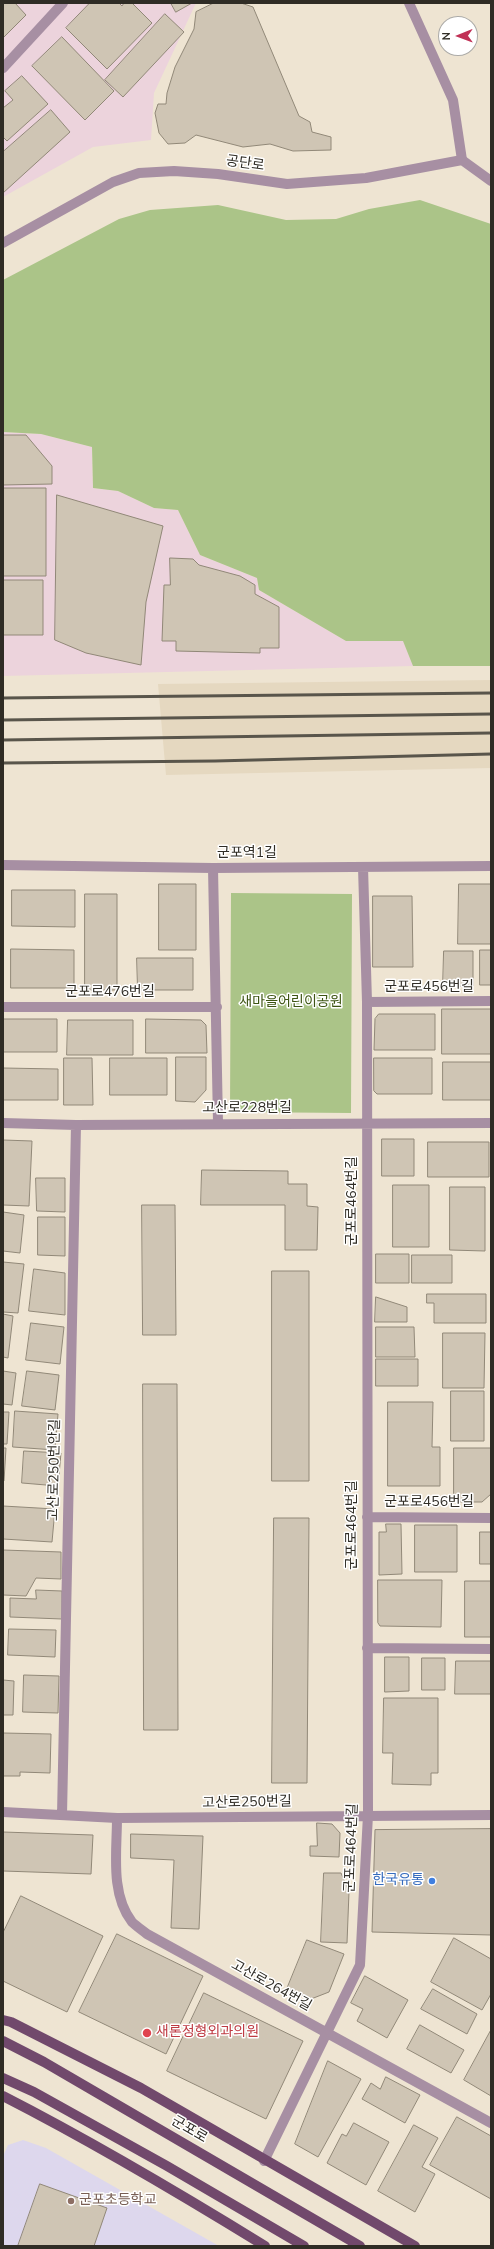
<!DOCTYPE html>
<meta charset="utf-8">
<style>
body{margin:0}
#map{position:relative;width:494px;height:2249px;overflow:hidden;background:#eee4d2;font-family:"Nunito Sans",sans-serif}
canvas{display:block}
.frame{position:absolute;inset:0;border:4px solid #2f2c25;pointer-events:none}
.north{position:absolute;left:438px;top:16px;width:40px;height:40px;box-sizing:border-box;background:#fff;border:1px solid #acaba8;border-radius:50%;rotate:269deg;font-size:11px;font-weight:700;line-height:16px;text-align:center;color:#2f2c25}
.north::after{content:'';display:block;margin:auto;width:14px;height:18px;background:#c13156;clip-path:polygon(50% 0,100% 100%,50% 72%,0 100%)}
</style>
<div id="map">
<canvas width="494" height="2249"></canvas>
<div class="frame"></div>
<div class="north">N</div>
</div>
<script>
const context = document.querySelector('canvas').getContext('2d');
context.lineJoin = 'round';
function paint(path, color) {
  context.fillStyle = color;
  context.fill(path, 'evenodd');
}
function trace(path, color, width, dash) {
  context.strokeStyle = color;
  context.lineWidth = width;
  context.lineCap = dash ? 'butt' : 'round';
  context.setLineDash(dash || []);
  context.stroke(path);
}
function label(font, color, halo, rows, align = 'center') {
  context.font = font + ' "Nunito Sans","Noto Sans KR",sans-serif';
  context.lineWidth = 3;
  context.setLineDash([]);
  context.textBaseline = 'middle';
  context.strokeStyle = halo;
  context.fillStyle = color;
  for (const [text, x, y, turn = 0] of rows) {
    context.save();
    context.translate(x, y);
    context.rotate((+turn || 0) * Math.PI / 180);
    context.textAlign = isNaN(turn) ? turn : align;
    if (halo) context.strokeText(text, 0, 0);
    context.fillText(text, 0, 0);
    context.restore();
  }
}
paint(new Path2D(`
 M 491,680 L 491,768 L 166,775 L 158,684 Z`), '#e5d8c0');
paint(new Path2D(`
 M 3,3 L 196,3 L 154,93 L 151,140 L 93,147 L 3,197 Z
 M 3,432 L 41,434 L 92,447 L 93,488 L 118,491 L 154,508 L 178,510 L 200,555 L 257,578 L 259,590 L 346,641 L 403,641 L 413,666 L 3,676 Z`), '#ecd3dc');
paint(new Path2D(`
 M 23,2140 L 46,2148 L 219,2246 L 3,2246 L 3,2156 L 8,2145 Z`), '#ddd7ed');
paint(new Path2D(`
 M 420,200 L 491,224 L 491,666 L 413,666 L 403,641 L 346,641 L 259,590 L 257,578 L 200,555 L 178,510 L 154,508 L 118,491 L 93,488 L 92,447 L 41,434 L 3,432 L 3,280 L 119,219 L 150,210 L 218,205 L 286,220 L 336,219 L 369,209 Z
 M 231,893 L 352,894 L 351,1113 L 230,1112 Z`), '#abc488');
const building = new Path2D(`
 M 3,3 L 15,3 L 26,15 L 3,38 Z
 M 90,3 L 119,3 L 122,6 L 124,3 L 132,3 L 152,23 L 107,69 L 66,28 Z
 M 171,3 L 192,3 L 176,12 Z
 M 214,3 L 241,3 L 253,7 L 299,116 L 310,122 L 312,132 L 331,137 L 331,150 L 293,151 L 270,144 L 243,147 L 196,135 L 185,143 L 168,144 L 159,133 L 155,113 L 158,104 L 166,104 L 167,93 L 175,67 L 194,29 L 196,12 Z
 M 165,14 L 184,32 L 123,97 L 105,80 Z
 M 62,37 L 114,91 L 85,120 L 32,66 Z
 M 22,76 L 48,104 L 7,141 L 3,137 L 3,108 L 13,100 L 5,91 Z
 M 51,110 L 70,132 L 3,193 L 3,152 Z
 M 3,435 L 26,435 L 52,466 L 52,484 L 3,485 Z
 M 3,488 L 46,488 L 46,576 L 3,576 Z
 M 57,495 L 163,526 L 146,602 L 141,665 L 86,653 L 55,640 Z
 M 170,558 L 193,559 L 199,565 L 240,576 L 255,585 L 255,594 L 279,607 L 279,648 L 260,648 L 260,653 L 176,651 L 176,641 L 162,641 L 164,585 L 170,585 Z
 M 3,580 L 43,580 L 43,635 L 3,635 Z
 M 159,884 L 196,884 L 196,950 L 159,950 Z
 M 459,884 L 491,884 L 491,944 L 458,944 Z
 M 12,890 L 75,890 L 75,927 L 12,926 Z
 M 85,894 L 117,894 L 117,990 L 85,990 Z
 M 373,896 L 412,896 L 413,967 L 373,967 Z
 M 11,949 L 74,950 L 74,988 L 11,988 Z
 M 480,950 L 491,950 L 491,985 L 480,985 Z
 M 444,951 L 473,951 L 473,986 L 443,986 Z
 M 137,958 L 193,958 L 193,990 L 138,990 Z
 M 442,1009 L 491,1009 L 491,1054 L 442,1054 Z
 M 379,1014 L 435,1014 L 435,1050 L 374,1050 L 375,1019 Z
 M 3,1019 L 57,1019 L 57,1052 L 3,1052 Z
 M 146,1019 L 201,1020 L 206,1025 L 207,1053 L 146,1053 Z
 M 68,1020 L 133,1020 L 133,1055 L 67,1055 Z
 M 176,1057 L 206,1057 L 206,1090 L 195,1102 L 176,1101 Z
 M 64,1058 L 92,1058 L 93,1105 L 64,1105 Z
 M 110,1058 L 167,1058 L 167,1095 L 110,1095 Z
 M 374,1058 L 432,1058 L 432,1094 L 377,1094 L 374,1091 Z
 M 443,1062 L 491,1062 L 491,1100 L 443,1100 Z
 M 3,1068 L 58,1069 L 58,1100 L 3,1100 Z
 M 382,1139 L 414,1139 L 414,1176 L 382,1176 Z
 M 3,1140 L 32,1141 L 29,1206 L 3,1205 Z
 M 428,1142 L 489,1142 L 489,1177 L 428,1177 Z
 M 202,1170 L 288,1171 L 288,1184 L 307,1184 L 307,1206 L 318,1207 L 317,1250 L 285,1250 L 285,1205 L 201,1205 Z
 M 36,1178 L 65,1178 L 65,1212 L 37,1211 Z
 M 393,1185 L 429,1185 L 429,1247 L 393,1247 Z
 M 450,1187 L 485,1187 L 485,1251 L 450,1250 Z
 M 142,1205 L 175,1205 L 176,1335 L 143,1335 Z
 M 3,1212 L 24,1215 L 20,1253 L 3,1251 Z
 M 38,1217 L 65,1217 L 65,1256 L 38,1255 Z
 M 376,1254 L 409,1254 L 409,1283 L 376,1283 Z
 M 412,1255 L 452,1255 L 452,1283 L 412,1283 Z
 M 3,1262 L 24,1264 L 18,1313 L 3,1312 Z
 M 34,1269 L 65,1273 L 65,1315 L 29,1311 Z
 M 272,1271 L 309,1271 L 309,1481 L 272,1481 Z
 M 427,1294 L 486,1294 L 486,1323 L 434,1323 L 434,1303 L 427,1303 Z
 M 376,1297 L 407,1307 L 407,1322 L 375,1322 Z
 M 3,1314 L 13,1316 L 8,1358 L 3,1357 Z
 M 31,1323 L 64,1327 L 60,1364 L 26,1360 Z
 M 376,1327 L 414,1327 L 415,1357 L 376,1357 Z
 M 443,1333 L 485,1333 L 484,1388 L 443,1388 Z
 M 376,1359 L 418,1359 L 418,1386 L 376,1386 Z
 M 3,1371 L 16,1373 L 12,1405 L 3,1404 Z
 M 27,1371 L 59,1375 L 55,1410 L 22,1406 Z
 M 143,1384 L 177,1384 L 178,1730 L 144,1730 Z
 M 451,1391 L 484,1391 L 484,1441 L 451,1441 Z
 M 388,1402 L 433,1402 L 432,1447 L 440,1447 L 440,1486 L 388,1486 Z
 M 15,1411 L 58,1414 L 55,1450 L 13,1447 Z
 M 3,1412 L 9,1412 L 7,1444 L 3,1444 Z
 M 3,1448 L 6,1448 L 4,1481 L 3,1481 Z
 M 454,1448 L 491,1448 L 491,1494 L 482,1502 L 454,1502 Z
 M 24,1451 L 61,1453 L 58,1486 L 22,1483 Z
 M 3,1506 L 55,1509 L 52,1542 L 3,1539 Z
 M 274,1518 L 309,1518 L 307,1783 L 272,1783 Z
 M 386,1524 L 401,1524 L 402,1574 L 379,1575 L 379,1532 L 386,1532 Z
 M 415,1525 L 457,1525 L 457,1572 L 415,1572 Z
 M 480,1532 L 491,1532 L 491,1564 L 480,1564 Z
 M 3,1550 L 61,1552 L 61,1579 L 36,1578 L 26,1596 L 3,1595 Z
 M 378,1580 L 442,1580 L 441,1627 L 380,1626 L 378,1623 Z
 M 465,1581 L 491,1581 L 491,1637 L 465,1637 Z
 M 36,1590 L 62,1591 L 62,1619 L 10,1617 L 10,1598 L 36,1599 Z
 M 9,1629 L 56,1630 L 55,1657 L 8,1655 Z
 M 385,1657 L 409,1657 L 409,1691 L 385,1692 Z
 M 422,1658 L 445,1658 L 445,1690 L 422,1690 Z
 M 456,1661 L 491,1661 L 491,1694 L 455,1694 Z
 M 24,1675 L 59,1676 L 58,1713 L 23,1712 Z
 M 3,1680 L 14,1681 L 13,1715 L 3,1715 Z
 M 384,1698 L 438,1698 L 438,1773 L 431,1773 L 431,1785 L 392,1784 L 393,1753 L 383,1753 Z
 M 3,1733 L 51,1734 L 50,1773 L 20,1772 L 20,1776 L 3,1776 Z
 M 317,1823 L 332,1824 L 340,1833 L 339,1857 L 310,1856 L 310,1846 L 317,1846 Z
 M 491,1829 L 491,1935 L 372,1932 L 375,1830 Z
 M 3,1832 L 93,1835 L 91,1874 L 3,1871 Z
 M 131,1834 L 203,1836 L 199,1929 L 171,1928 L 174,1860 L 131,1858 Z
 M 324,1873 L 341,1873 L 349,1892 L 347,1943 L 321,1942 Z
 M 21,1896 L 103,1936 L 67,2012 L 3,1981 L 3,1933 Z
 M 117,1934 L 203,1976 L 166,2054 L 79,2012 Z
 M 454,1938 L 491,1959 L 491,1994 L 482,2010 L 431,1982 Z
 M 307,1940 L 344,1954 L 329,1992 L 311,1999 L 287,1989 Z
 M 365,1976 L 408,2000 L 387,2038 L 357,2021 L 363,2009 L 351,2003 Z
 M 433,1989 L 477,2014 L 467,2034 L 421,2009 Z
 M 204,1993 L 303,2041 L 266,2119 L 167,2071 Z
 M 420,2025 L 464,2050 L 451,2073 L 407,2049 Z
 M 491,2030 L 491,2096 L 464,2080 Z
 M 328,2061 L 361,2079 L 318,2157 L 295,2144 Z
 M 386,2077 L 420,2095 L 405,2123 L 362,2099 L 371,2083 L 380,2089 Z
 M 457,2117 L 491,2136 L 491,2199 L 430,2165 Z
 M 354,2123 L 389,2142 L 366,2185 L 327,2163 L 342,2134 L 346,2136 Z
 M 414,2125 L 438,2138 L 422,2167 L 435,2174 L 415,2212 L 378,2191 Z
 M 40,2184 L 107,2208 L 94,2246 L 18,2246 Z`);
paint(building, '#cfc5b4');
trace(building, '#918878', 1);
trace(new Path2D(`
 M 3,68 L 63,3`), '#a78fa3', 10);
trace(new Path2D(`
 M 409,3 L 453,100 L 462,160
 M 3,865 L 213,868 L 491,866
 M 213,868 L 218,1123
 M 367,1002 L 491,1001
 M 3,1007 L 217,1007
 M 3,1123 L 76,1125 L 491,1123
 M 367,1517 L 491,1518
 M 367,1648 L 491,1649
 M 3,1812 L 117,1818 L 491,1815
 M 62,1815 L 76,1125
 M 117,1818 C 117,1851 110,1894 132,1922 C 136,1926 142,1930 147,1934 L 491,2123
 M 264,2161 L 360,1965 L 368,1815 L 367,1002 L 363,867`), '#a78fa3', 10);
trace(new Path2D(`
 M 3,243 L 113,182 L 139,173 L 174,171 L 218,174 L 287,184 L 366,178 L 462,160 L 491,181`), '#a78fa3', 10);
trace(new Path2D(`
 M 3,2020 L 11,2022 L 141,2088 L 415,2246
 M 3,2041 L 44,2062 L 360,2246
 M 3,2078 L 34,2092 L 167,2166 L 304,2246
 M 3,2096 C 93,2142 179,2193 265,2246`), '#71496c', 10);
trace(new Path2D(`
 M 3,698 L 491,693
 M 3,720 L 491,714
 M 3,740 L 491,733
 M 3,763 L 215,761 L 491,754`), '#59554b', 3);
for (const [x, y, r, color] of [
 [432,1881,4,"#3f7fe0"],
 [147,2033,5,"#e0444e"],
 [71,2201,4,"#8d6e63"]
]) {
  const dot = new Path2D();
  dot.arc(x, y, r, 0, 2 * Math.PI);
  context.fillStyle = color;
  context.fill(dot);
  trace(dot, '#fff', 1.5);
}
label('14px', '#2f2c25', '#fff', [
 ["공단로",245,164,8],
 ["군포역1길",247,854],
 ["군포로456번길",429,988],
 ["군포로476번길",110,993],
 ["고산로228번길",247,1109],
 ["군포로464번길",353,1201,-90],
 ["고산로250번안길",55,1470,-89],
 ["군포로456번길",429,1503],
 ["군포로464번길",353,1525,-90],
 ["고산로250번길",247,1803,-1],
 ["군포로464번길",352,1848,-88],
 ["고산로264번길",271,1986,29],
 ["군포로",189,2130,30]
]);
label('14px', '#3d5412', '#fff', [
 ["새마을어린이공원",291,1003]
]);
label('14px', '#366cbe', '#fff', [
 ["한국유통",424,1881]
], 'right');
label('14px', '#be3a42', '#fff', [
 ["새론정형외과의원",156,2033]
], 'left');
label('14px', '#785e54', '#fff', [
 ["군포초등학교",79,2201]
], 'left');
</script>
